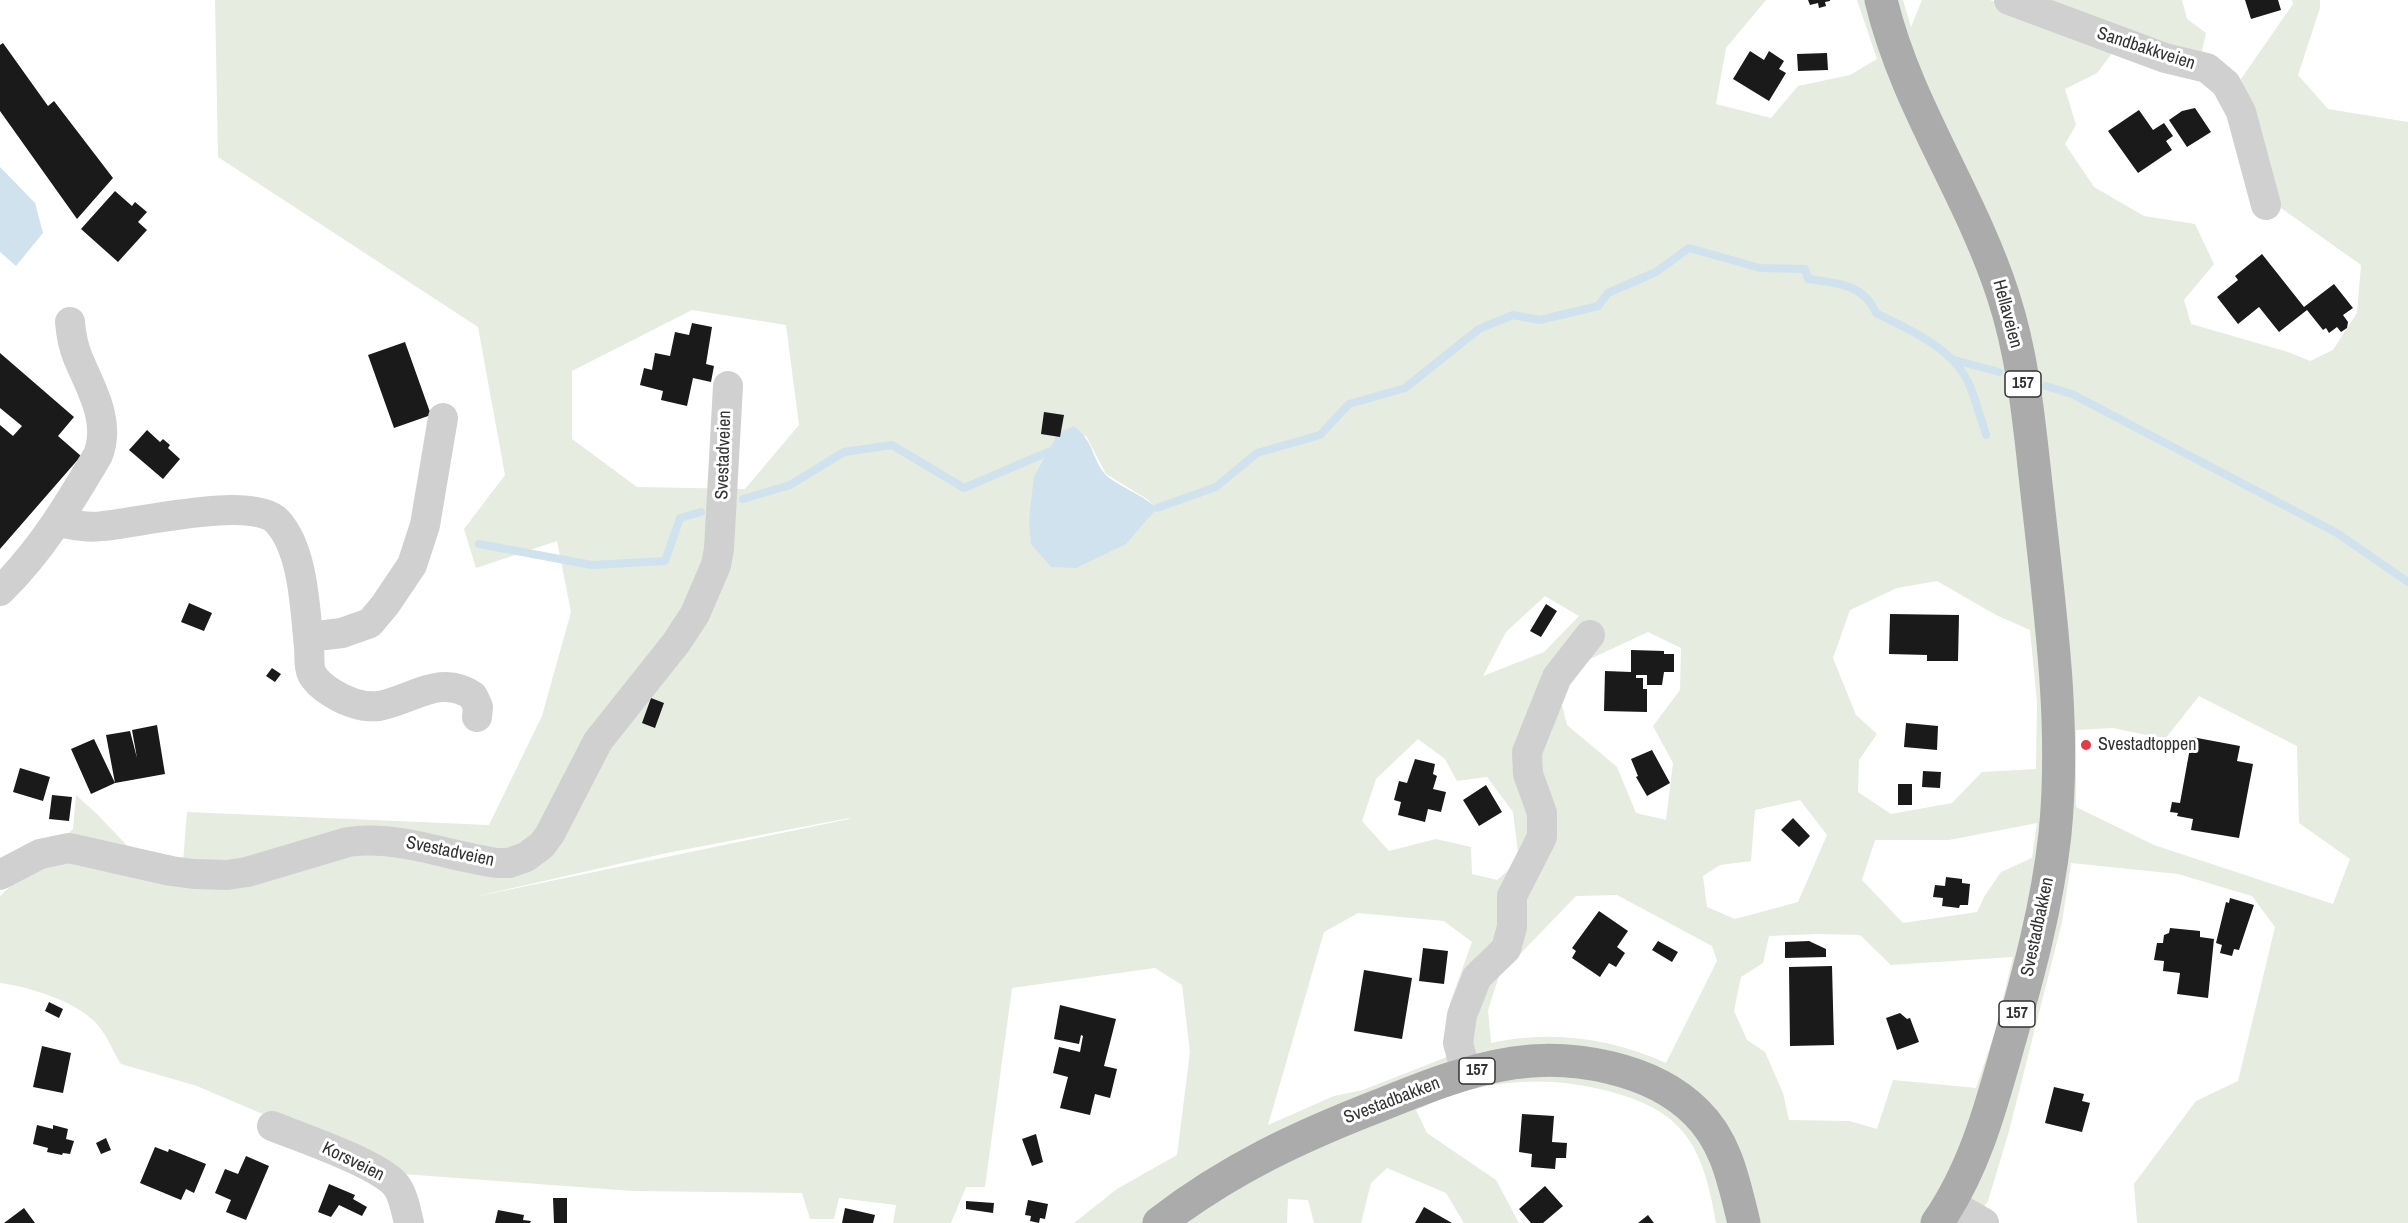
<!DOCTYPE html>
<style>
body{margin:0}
canvas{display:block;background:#fff}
</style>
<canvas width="2408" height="1223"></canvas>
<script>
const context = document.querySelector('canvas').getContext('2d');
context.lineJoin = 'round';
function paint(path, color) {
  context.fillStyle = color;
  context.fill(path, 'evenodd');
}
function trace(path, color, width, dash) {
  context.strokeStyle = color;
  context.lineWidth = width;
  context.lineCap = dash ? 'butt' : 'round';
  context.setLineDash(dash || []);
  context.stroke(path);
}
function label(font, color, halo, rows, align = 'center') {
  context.font = font + ' "Archivo Narrow",sans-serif';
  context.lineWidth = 6;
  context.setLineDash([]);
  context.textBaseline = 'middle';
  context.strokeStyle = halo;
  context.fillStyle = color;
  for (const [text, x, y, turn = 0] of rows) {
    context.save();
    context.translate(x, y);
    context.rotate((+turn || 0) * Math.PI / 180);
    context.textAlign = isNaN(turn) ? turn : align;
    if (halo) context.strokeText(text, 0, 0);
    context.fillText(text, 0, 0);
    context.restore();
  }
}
paint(new Path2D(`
 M 215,0 L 1766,0 L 1726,48 L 1716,104 L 1771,118 L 1798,86 L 1850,75 L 1877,59 L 1857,0 L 1903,0 L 1911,27 L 1922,0 L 1990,0 L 2017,10 L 2039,0 L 2182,0 L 2187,19 L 2206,33 L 2200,61 L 2126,35 L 2097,73 L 2065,89 L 2076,125 L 2065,144 L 2094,187 L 2144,216 L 2195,224 L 2214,264 L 2184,300 L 2191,324 L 2288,352 L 2310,361 L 2333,350 L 2357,313 L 2361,265 L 2281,208 L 2241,79 L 2293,4 L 2292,0 L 2320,0 L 2320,8 L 2298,75 L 2328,109 L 2408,122 L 2408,1223 L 2137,1223 L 2134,1184 L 2196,1101 L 2238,1081 L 2275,927 L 2252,896 L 2178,874 L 2071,863 L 2062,922 L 2009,1131 L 1988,1201 L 1972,1223 L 1716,1223 C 1711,1195 1705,1164 1689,1140 C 1673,1115 1646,1102 1618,1094 C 1566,1078 1512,1077 1459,1093 C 1445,1097 1430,1104 1416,1110 L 1427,1133 L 1496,1180 L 1519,1223 L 1464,1223 L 1446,1193 L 1387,1168 L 1371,1183 L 1361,1223 L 1314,1223 L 1308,1200 L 1288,1199 L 1287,1223 L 1074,1223 L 1117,1189 L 1177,1155 L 1190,1052 L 1182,985 L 1155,968 L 1012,988 L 985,1187 L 966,1187 L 951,1223 L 893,1223 L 896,1205 L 839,1198 L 834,1219 L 810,1219 L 802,1193 L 633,1191 L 403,1174 L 197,1086 L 121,1064 C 113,1052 107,1035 97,1024 C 76,1001 30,987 0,983 L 0,896 L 73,829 L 76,795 L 98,815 L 134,853 L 183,862 L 187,812 L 489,825 L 542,716 L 571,612 L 557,541 L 476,568 L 464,529 L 505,475 L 478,327 L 218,157 ZM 692,310 L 786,325 L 799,425 L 745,489 L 637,487 L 572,439 L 572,371 ZM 1058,433 L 1086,436 L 1106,474 L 1147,499 L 1157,508 L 1034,476 ZM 1937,581 L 1996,615 L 2030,630 L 2037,702 L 2036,769 L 1982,772 L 1952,803 L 1891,814 L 1858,792 L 1859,760 L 1877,734 L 1856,715 L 1833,658 L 1850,610 L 1897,588 ZM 1545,596 L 1579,616 L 1544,652 L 1483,676 L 1506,632 ZM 1648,632 L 1681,648 L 1680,690 L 1653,726 L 1673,763 L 1666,820 L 1636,813 L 1617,767 L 1567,725 L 1558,689 L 1577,665 ZM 2199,696 L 2297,746 L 2299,823 L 2350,859 L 2333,904 L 2154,845 L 2076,807 L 2076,730 L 2113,728 L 2165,739 ZM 1418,739 L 1445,759 L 1457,781 L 1487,777 L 1513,812 L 1519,861 L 1497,880 L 1472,874 L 1471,847 L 1436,839 L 1389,851 L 1362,821 L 1376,779 ZM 1800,800 L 1827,835 L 1798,902 L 1735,919 L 1707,907 L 1703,876 L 1720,865 L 1751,861 L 1755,810 ZM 849,818 L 849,819 L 469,898 L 667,853 ZM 2037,823 L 2032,858 L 2001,872 L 1984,897 L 1977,912 L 1903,923 L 1862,880 L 1875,840 L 1949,840 ZM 1617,895 L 1712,946 L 1717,961 L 1666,1063 C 1611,1038 1550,1030 1491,1043 L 1488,1010 L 1499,976 L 1576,896 ZM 1358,913 L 1444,921 L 1472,942 L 1450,1003 L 1447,1057 L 1363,1090 L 1334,1096 L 1268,1125 L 1324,932 ZM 1818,934 L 1860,935 L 1891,965 L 2013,957 L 1995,1032 L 1976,1088 L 1893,1080 L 1877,1129 L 1849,1121 L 1789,1120 L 1783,1093 L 1765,1052 L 1747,1040 L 1734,1011 L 1741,977 L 1763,963 L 1769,936 Z`), '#e6ecdf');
paint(new Path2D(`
 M 0,167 L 35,203 L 43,233 L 16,266 L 0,252 Z
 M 1074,426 C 1095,443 1091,457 1105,474 C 1114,484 1143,495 1157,508 L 1126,544 L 1076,568 L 1051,567 L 1031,544 L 1029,521 L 1034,476 L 1058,433 Z`), '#cfe2ee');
trace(new Path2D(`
 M 1951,359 L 1999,372
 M 2046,386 L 2072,394 L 2337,533 L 2408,582
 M 743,499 L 790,485 L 844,452 L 892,445 L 964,488 L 1048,452
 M 1157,508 L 1216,487 L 1257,453 L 1320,435 L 1349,404 L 1405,388 L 1479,329 L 1513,315 L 1540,320 L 1598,306 L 1608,293 L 1656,272 L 1689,248 L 1760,268 L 1805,269 L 1808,279 C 1836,283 1863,283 1876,313 C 1910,330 1954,348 1970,386 C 1976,402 1981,419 1986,435
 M 479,544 L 592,565 L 665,561 L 680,518 L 701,512`), '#cfe2ee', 8);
paint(new Path2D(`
 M 1808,0 L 1830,0 L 1830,1 L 1825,2 L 1826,6 L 1819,8 L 1818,3 L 1810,5 Z
 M 2245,0 L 2278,0 L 2281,10 L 2251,19 Z
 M 3,43 L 48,106 L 54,101 L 113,178 L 77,219 L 0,111 L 0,45 Z
 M 1750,51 L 1764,60 L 1769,51 L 1784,61 L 1779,69 L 1786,73 L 1769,101 L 1733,79 Z
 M 1827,53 L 1828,70 L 1798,71 L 1797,54 Z
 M 2195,108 L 2211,132 L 2187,147 L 2169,120 L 2182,111 Z
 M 2139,110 L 2153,130 L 2164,123 L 2173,136 L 2166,141 L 2172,150 L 2138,173 L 2108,131 Z
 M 115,191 L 132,206 L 135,202 L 147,212 L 138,222 L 147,230 L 118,262 L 81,229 Z
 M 2262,254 L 2304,307 L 2334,284 L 2353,308 L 2343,315 L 2348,322 L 2347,328 L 2341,332 L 2337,327 L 2329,333 L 2326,328 L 2323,330 L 2307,310 L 2279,332 L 2259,307 L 2238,324 L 2217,297 L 2238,280 L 2235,276 Z
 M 692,323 L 712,327 L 706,364 L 714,366 L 711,382 L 693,378 L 687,406 L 661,400 L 663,391 L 640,385 L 644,368 L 652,370 L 655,353 L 670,356 L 675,332 L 689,335 Z
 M 405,342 L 431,415 L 394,428 L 368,355 Z
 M 0,353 L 74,417 L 58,436 L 81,456 L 0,549 L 0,425 L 13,436 L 22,426 L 0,408 Z
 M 1044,412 L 1064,415 L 1060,437 L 1041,434 Z
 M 147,430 L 160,442 L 163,439 L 170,445 L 168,448 L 180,459 L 163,479 L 129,450 Z
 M 189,603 L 212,613 L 204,631 L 181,622 Z
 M 1546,604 L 1557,611 L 1541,637 L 1530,631 Z
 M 1890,614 L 1959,615 L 1958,661 L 1927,661 L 1927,655 L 1889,654 Z
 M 1631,650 L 1664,651 L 1664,654 L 1674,654 L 1674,672 L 1664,672 L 1662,685 L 1647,685 L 1647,675 L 1636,675 L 1636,678 L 1643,678 L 1643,689 L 1647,689 L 1647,712 L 1604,711 L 1605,671 L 1631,672 Z
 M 272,668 L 281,674 L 275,682 L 266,676 Z
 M 651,698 L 664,703 L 655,728 L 642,723 Z
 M 1906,723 L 1938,726 L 1937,750 L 1904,747 Z
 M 157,725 L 165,774 L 115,783 L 106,735 L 130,731 L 137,758 L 132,730 Z
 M 2192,737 L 2240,746 L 2237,761 L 2253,764 L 2239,838 L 2191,830 L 2193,819 L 2177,816 L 2178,813 L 2170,812 L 2172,802 L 2180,803 Z
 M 94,739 L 115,783 L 91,794 L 71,749 Z
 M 1652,750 L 1670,783 L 1647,796 L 1636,777 L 1638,776 L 1631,759 Z
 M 1415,759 L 1435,764 L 1433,774 L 1437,776 L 1433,789 L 1446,792 L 1441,812 L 1428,809 L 1425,822 L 1398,815 L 1401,802 L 1394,800 L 1399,781 L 1407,783 Z
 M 20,768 L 50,777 L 43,801 L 13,792 Z
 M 1923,771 L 1941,772 L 1940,788 L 1922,787 Z
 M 1898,784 L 1912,784 L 1912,805 L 1898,805 Z
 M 1486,785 L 1502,812 L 1479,826 L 1463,800 Z
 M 52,795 L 72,797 L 69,821 L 49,819 Z
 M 1793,818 L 1810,836 L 1799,847 L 1781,830 Z
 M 1946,877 L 1962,879 L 1962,883 L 1970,884 L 1968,905 L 1960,905 L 1959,908 L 1942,906 L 1943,898 L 1933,897 L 1935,885 L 1945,886 Z
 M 2230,898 L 2254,905 L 2239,950 L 2234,949 L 2232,956 L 2220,953 L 2222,945 L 2216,943 L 2226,902 L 2229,903 Z
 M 1599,911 L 1628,931 L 1617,947 L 1625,953 L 1616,967 L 1609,963 L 1600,977 L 1572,958 L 1576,951 L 1572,948 Z
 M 2170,928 L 2200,931 L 2200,937 L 2214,939 L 2208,998 L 2177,994 L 2180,973 L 2163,971 L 2164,961 L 2154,960 L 2157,943 L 2163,943 L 2164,935 L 2169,933 Z
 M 1658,941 L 1678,952 L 1672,962 L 1652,950 Z
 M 1809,941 L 1826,949 L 1826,957 L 1785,958 L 1785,942 Z
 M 1423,948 L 1448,951 L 1444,984 L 1419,981 Z
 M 1832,966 L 1834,1045 L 1790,1046 L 1789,967 Z
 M 1364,970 L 1412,978 L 1402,1039 L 1354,1031 Z
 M 49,1002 L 63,1009 L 59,1018 L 45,1011 Z
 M 1060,1005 L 1116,1019 L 1104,1066 L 1117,1069 L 1110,1098 L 1095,1094 L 1090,1115 L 1060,1108 L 1068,1077 L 1053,1073 L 1059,1047 L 1080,1052 L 1083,1036 L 1081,1035 L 1079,1044 L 1054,1039 Z
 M 1900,1013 L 1907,1019 L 1910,1018 L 1919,1042 L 1897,1050 L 1886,1018 Z
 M 42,1046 L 71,1053 L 63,1093 L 33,1087 Z
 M 2054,1087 L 2084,1094 L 2082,1101 L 2090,1103 L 2082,1132 L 2045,1123 Z
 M 1522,1114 L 1554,1116 L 1552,1142 L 1567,1143 L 1566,1158 L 1556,1158 L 1555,1169 L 1531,1167 L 1532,1154 L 1519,1152 Z
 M 37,1125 L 53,1129 L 53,1125 L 68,1129 L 66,1139 L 74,1141 L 70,1154 L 63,1153 L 62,1155 L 47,1152 L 48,1148 L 33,1144 Z
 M 1036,1134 L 1043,1162 L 1032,1166 L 1022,1139 Z
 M 106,1138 L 111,1150 L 101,1154 L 96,1143 Z
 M 155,1147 L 168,1152 L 169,1149 L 206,1164 L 194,1193 L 186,1189 L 181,1200 L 140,1183 Z
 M 246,1156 L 269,1166 L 246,1220 L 226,1212 L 231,1200 L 215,1193 L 225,1169 L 238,1174 Z
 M 329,1184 L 355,1195 L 353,1199 L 367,1207 L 362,1216 L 339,1205 L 331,1217 L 318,1212 Z
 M 1545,1186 L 1563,1206 L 1543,1223 L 1531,1223 L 1519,1209 Z
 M 553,1198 L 567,1198 L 567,1223 L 554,1223 Z
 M 1028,1200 L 1048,1204 L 1045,1219 L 1040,1218 L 1039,1223 L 1030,1221 L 1031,1216 L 1025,1215 Z
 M 966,1201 L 994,1203 L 993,1213 L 966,1209 Z
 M 1424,1207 L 1452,1223 L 1415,1223 Z
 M 24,1208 L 35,1223 L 4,1223 Z
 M 845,1208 L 875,1215 L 873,1223 L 842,1223 Z
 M 498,1210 L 524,1215 L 523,1220 L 531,1221 L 530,1223 L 495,1223 Z
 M 1648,1215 L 1654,1223 L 1638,1223 Z`), '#1a1a1a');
trace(new Path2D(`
 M 2009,0 L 2165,58 L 2207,68 L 2226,84 L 2241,112 L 2266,205
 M 58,522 C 73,525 88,528 103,526 C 138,523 252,495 277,521 C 304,550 305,610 309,647 C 310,656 308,666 312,674 C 316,682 324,688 332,693 C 345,701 362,708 379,706 C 412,700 441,673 473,696 L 478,707 L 477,717
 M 0,591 C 41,551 69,504 98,455 C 111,421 91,389 78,358 C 73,346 71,334 70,322
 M 308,637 L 342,633 L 370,623 L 385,605 L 412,565 L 425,525 L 443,418
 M 0,875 L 40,854 L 69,848 L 171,871 L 194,874 L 227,875 L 247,872 L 348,842 C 400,835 446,856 497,863 L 509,863 L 526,857 L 542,845 L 550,834 L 598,741 L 676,643 L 695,614 L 716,565 L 719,549 L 728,386
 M 1466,1073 L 1458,1043 L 1462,1015 L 1477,977 L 1506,949 L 1512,927 L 1512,896 L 1542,837 L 1542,813 L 1528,774 L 1527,752 L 1557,677 L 1590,635
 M 272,1126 C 300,1137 376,1163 395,1184 C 403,1193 406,1211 409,1223
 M 1951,1204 L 1984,1223`), '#d0d0d0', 30);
trace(new Path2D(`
 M 1881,0 C 1906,105 1970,193 2003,295 C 2025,362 2030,433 2038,502 C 2050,612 2066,724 2055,834 C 2047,907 2028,976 2008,1046 C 1991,1107 1974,1170 1937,1223
 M 1159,1223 C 1229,1169 1300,1136 1383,1104 C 1425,1087 1468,1070 1513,1063 C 1572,1054 1652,1068 1696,1112 C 1727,1142 1734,1183 1744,1223`), '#ababab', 33);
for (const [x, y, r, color] of [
 [2086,745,6,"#e63946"]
]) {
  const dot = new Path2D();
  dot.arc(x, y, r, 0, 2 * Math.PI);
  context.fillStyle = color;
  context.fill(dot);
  trace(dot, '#fff', 2);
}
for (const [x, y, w] of [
 [2023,384,36],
 [2017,1014,36],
 [1477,1071,36]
]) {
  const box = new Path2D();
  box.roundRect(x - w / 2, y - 13, w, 26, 4.5);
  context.fillStyle = '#fff';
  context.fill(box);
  trace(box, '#333', 1.5);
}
label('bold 16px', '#333', null, [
 ["157",2023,384],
 ["157",2017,1014],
 ["157",1477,1071]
]);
label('18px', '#333', '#fff', [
 ["Sandbakkveien",2146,49,18],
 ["Hellaveien",2007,314,75],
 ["Svestadveien",724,455,-88],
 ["Svestadveien",450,852,12],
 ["Svestadbakken",2038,927,-78],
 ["Svestadbakken",1392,1101,-21],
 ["Korsveien",353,1162,26]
]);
label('18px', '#333', '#fff', [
 ["Svestadtoppen",2098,745]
], 'left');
</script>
